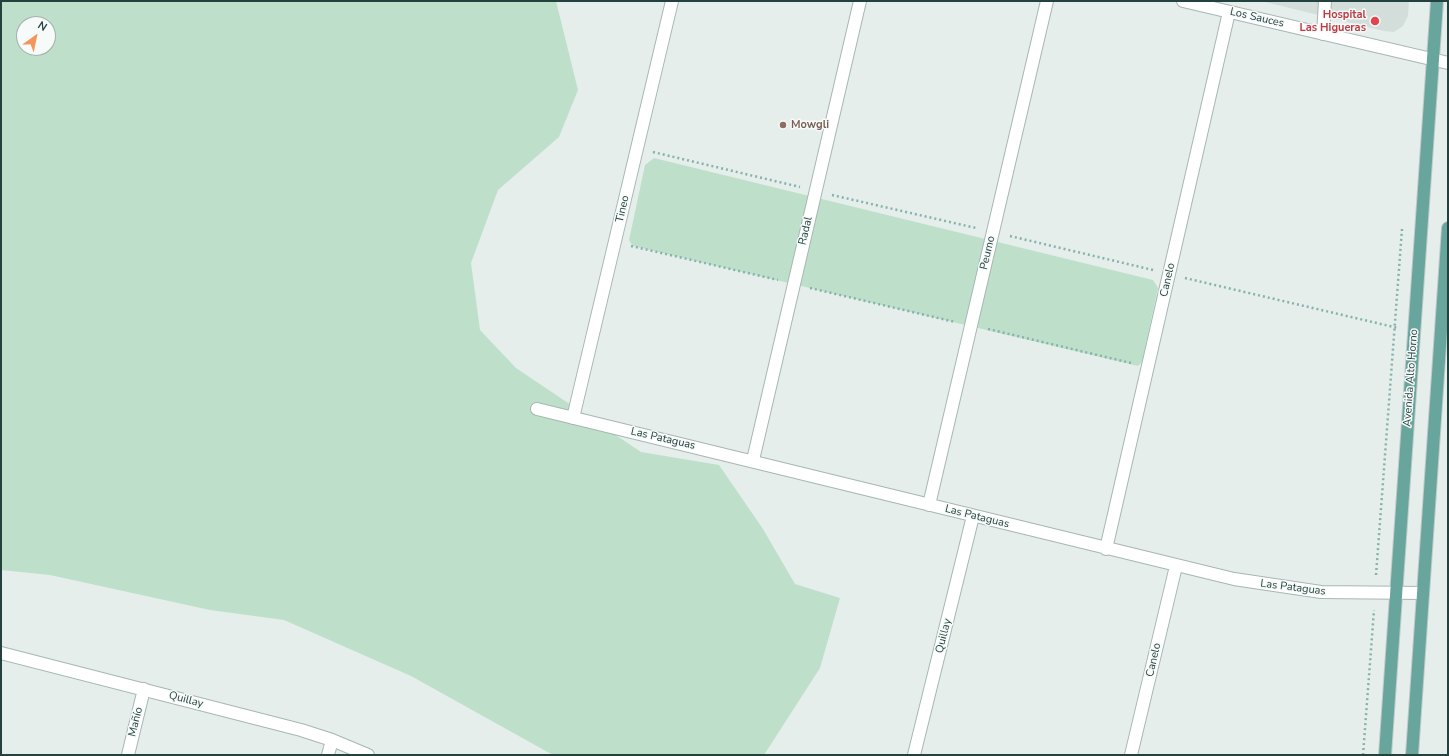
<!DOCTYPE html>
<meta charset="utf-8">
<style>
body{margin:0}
#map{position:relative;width:1449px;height:756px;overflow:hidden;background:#e5eeeb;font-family:"Nunito Sans",sans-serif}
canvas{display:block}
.frame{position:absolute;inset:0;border:2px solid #23413d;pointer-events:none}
.north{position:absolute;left:16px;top:16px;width:40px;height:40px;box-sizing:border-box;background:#f6faf9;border:1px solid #a2b0ae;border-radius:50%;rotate:33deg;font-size:11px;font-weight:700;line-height:16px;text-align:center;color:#23413d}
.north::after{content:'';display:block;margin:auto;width:14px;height:18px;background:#f5955c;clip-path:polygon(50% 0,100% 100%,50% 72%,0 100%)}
</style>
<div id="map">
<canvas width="1449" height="756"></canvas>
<div class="frame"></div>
<div class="north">N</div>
</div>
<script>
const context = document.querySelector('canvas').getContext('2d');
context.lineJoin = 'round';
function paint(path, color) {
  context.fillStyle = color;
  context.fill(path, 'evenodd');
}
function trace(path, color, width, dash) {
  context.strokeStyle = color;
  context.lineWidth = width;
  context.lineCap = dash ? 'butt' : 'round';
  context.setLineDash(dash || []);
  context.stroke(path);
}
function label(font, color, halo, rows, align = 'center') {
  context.font = font + ' "Nunito Sans",sans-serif';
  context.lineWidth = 3;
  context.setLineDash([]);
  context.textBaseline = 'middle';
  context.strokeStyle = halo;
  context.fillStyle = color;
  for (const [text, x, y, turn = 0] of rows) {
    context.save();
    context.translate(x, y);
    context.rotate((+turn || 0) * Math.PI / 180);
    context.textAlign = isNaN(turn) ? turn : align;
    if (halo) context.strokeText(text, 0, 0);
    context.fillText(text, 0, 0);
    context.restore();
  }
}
paint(new Path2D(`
 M 1261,1 L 1409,1 L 1408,16 L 1403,26 L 1394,32 L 1384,31 Z`), '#d3deda');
paint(new Path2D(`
 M 1,1 L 556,1 L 578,90 L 559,137 L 498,190 L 471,263 L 480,330 L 516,368 L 641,452 L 719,465 L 763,529 L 795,584 L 840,598 L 820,668 L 764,755 L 553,755 L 411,676 L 284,620 L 210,610 L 50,575 L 1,570 ZM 24,24 L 48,24 L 48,48 L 24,48 Z
 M 654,158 L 1153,280 L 1158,288 L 1142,362 L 1138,366 L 633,246 L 629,240 L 645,165 Z`), '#bee0cb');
const minor = new Path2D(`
 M 1183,1 L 1448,63
 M 1323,34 L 1325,1
 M 537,409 L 1234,579 L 1321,592 L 1423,593
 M 573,418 L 672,1
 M 753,460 L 860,1
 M 929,505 L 1047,1
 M 1106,549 L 1229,12
 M 1,653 L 301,730 L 332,740 L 368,755
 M 128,755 L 144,689
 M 328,755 L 332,740
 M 914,755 L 973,516
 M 1131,755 L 1176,566`);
const major = new Path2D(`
 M 1385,755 L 1437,1
 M 1412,755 L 1448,228`);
trace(minor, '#a7b7b3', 14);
trace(major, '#c1cac9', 14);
trace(new Path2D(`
 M 653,152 L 800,187
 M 832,195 L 976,228
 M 1010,236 L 1153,270
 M 631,246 L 778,280
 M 1185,278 L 1398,328
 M 810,288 L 955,322
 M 988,329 L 1131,363
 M 1376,575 L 1402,229
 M 1363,755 L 1374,610`), '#85b2aa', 2.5, [2, 3]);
trace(minor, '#fff', 12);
trace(major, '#68a59d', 12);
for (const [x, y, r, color] of [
 [1375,21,5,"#e0444e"],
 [783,125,4,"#8d6e63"]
]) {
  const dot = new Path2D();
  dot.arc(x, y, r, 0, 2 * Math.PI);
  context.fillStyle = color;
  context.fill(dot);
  trace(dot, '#f6faf9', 1.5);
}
label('bold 11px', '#be3a42', '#f6faf9', [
 ["Hospital",1366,15],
 ["Las Higueras",1366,28]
], 'right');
label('11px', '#23413d', '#f6faf9', [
 ["Los Sauces",1257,18,13],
 ["Tineo",623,209,-77],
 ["Radal",806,231,-77],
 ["Peumo",988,253,-77],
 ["Canelo",1168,280,-77],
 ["Avenida Alto Horno",1411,378,-86],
 ["Las Pataguas",663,439,13],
 ["Las Pataguas",977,517,14],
 ["Las Pataguas",1293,588,7],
 ["Quillay",944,636,-76],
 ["Canelo",1154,660,-77],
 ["Quillay",186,700,15],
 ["Mañío",136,722,-76]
]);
label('bold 11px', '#785e54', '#f6faf9', [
 ["Mowgli",791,125]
], 'left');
</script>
